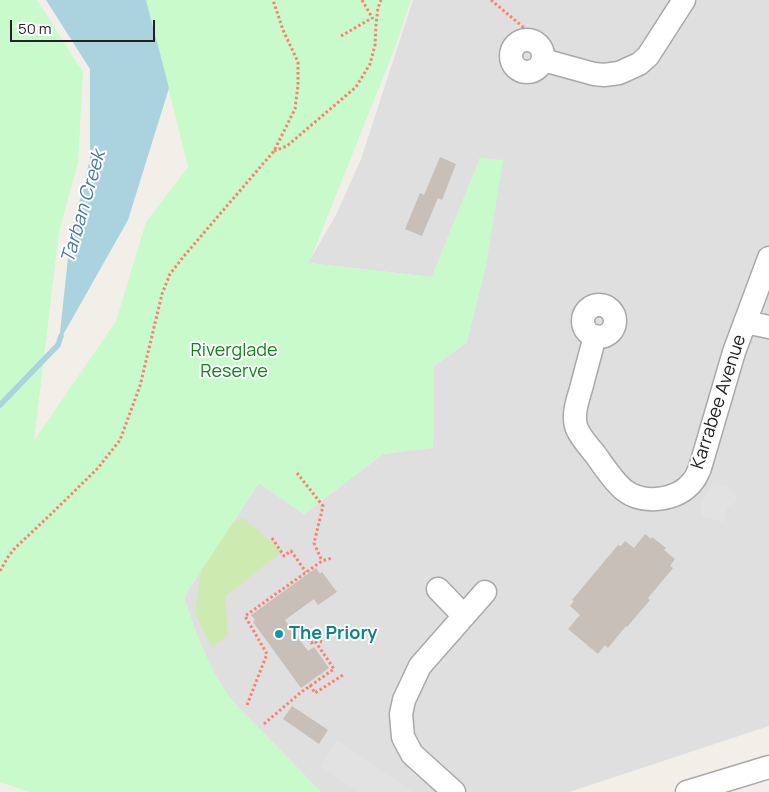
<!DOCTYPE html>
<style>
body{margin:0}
#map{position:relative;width:769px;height:792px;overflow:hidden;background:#f2efe9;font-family:Manrope,sans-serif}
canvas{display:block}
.scale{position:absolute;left:10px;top:20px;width:145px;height:22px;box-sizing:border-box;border:2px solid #222;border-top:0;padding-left:6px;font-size:15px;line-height:18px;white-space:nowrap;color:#222;-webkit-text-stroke:4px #fff;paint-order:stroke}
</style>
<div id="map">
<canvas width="769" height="792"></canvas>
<div class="scale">50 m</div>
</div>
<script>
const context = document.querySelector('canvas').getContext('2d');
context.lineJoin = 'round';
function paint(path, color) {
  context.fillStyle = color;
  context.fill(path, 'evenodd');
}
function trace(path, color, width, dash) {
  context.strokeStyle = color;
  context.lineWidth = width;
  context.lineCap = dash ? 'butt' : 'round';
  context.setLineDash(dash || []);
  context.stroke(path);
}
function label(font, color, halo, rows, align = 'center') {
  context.font = font + ' Manrope,sans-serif';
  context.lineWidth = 4;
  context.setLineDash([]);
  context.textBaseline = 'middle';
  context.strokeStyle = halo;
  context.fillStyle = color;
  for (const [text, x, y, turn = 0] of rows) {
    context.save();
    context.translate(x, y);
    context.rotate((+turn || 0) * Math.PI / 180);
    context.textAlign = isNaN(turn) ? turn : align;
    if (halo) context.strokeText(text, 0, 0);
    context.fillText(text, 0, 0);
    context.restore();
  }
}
paint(new Path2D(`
 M 413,0 L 769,0 L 769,726 L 569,792 L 321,792 L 239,708 L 228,696 L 210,666 L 195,630 L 184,597 L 259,483 L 304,514 L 383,454 L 433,447 L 434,366 L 467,342 L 480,158 L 432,277 L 308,263 L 336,215 L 361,159 Z`), '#e0dfdf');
paint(new Path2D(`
 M 243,518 L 283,551 L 225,596 L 228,635 L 212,647 L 195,614 L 200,576 L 209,536 Z`), '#cdebb0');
paint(new Path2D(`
 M 0,0 L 37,0 L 83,72 L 78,163 L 59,232 L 34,441 L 116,321 L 146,222 L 188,167 L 146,0 L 411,0 L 396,45 L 309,263 L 432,277 L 480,158 L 503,160 L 486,267 L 467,342 L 434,366 L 433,448 L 383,454 L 304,514 L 259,483 L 184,597 C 197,637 211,676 239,708 L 321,792 L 30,792 L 0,782 Z`), '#c8facc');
paint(new Path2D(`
 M 714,483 L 727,486 L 729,489 L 733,491 L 736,494 L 736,501 L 733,504 L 727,507 L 724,522 L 704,517 L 702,515 L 701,502 Z
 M 338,740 L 413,792 L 359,792 L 320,766 Z`), '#e2e2e2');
paint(new Path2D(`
 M 46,0 L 146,0 L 169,88 L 128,220 L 59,342 L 70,239 L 90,159 L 90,69 Z`), '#aad3df');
trace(new Path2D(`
 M 0,405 L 58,345 L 61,336`), '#aad3df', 5.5);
paint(new Path2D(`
 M 440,157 L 456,164 L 442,200 L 438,198 L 422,236 L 405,229 L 420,193 L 424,195 Z
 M 645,534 L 651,539 L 652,537 L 666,548 L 664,550 L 675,559 L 670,566 L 673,568 L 648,598 L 650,600 L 627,627 L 626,626 L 608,648 L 605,645 L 598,654 L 568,629 L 580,615 L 570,606 L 574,601 L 572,600 L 618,545 L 621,546 L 625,541 L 634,548 Z
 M 316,568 L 320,574 L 322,572 L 337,592 L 318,605 L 314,599 L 285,620 L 308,651 L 314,647 L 329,668 L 301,688 L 253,622 L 255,620 L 251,615 Z
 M 292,706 L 328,730 L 319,744 L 283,719 Z`), '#c7bfb8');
const minor = new Path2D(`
 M511 56a16 16 0 1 1 32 0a16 16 0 1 1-32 0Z
 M 543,60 L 594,74 L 604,75 L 619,73 L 630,68 L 639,64 L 648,56 L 684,0
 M583 321a16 16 0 1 1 32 0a16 16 0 1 1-32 0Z
 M 745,322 L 769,327
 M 595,336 C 591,351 587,366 583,381 C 580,395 572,411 576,426 C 578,434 589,447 595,454 C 603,465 613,481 624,490 C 643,505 678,501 693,481 C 696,478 698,472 700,468 L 734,352 L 769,258
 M 438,589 L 464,616
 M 454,792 L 412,754 L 403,737 L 401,714 L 404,700 L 420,666 L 485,592
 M 687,792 L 769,767`);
trace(minor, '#a9a9a9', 25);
trace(new Path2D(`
 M 362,0 L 373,19
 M 491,0 L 523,27 L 518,43
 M 341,36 L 372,18
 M 274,151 L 287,146 L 356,87 L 370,64 L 375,45 L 376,24 L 378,8 L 381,0
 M 297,473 L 323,506 L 314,543 L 322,561
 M 272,538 L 284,556 L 291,551 L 306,572
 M 0,571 L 8,557 L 15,548 L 48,517 L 98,468 L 120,440 L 140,386 L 162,294 L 170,274 L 184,256 L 274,151 L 295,109 L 298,85 L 298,62 L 283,30 L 273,0
 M 306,636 L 322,642
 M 310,685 L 315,693 L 343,675
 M 247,705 L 267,654 L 245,616 L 322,561 L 332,558
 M 264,724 L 300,693 L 334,669 L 315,641 L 311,643 L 306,636`), '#fa8072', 3, [2.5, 2.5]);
trace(minor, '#fff', 22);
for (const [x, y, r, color] of [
 [279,634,5,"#0f9aa8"]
]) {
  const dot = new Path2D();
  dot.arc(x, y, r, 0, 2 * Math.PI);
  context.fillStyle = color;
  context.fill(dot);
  trace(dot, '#fff', 2);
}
label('18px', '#0c8416', '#fff', [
 ["Riverglade",234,351],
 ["Reserve",234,372]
]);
label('18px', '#222', '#fff', [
 ["Karrabee Avenue",719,402,-72]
]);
label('bold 18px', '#0d838f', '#fff', [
 ["The Priory",289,634]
], 'left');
label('italic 19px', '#4a7aab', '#fff', [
 ["Tarban Creek",84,207,-74]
]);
</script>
